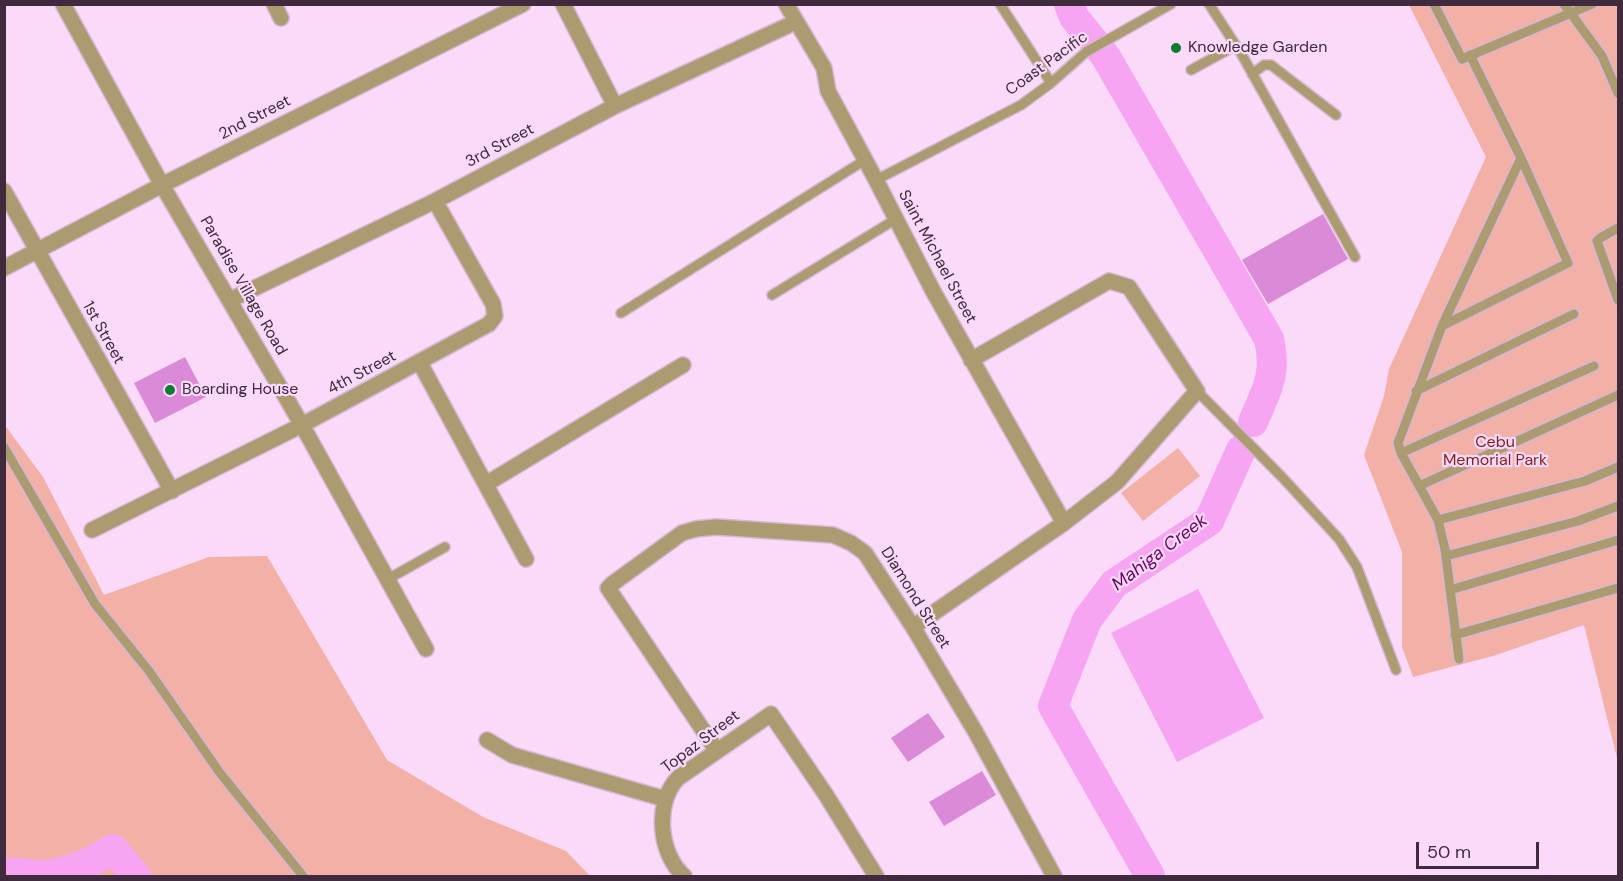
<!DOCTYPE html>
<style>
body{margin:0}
#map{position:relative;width:1623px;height:881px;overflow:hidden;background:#fadaf8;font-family:"DM Sans",sans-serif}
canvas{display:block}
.frame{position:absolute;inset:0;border:6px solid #3f2a3e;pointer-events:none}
.scale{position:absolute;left:1416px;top:842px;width:123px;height:27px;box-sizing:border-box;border:3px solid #3f2a3e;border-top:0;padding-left:8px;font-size:18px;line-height:21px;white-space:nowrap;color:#3f2a3e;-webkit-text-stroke:4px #fadaf8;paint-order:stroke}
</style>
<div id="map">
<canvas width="1623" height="881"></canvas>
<div class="frame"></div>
<div class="scale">50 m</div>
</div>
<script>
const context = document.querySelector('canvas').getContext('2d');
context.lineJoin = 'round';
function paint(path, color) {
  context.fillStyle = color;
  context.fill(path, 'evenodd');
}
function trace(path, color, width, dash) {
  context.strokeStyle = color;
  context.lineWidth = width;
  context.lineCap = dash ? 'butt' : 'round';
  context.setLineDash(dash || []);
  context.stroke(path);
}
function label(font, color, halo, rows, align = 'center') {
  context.font = font + ' "DM Sans",sans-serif';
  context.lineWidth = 4.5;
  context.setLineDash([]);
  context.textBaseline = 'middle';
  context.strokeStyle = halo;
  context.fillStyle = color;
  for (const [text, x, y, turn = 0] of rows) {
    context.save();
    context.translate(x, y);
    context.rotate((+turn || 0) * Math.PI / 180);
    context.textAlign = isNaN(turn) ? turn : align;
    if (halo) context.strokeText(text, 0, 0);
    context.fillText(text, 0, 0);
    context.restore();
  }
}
paint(new Path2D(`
 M 1409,5 L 1618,5 L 1618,762 L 1584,625 L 1493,656 L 1413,677 L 1402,647 L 1402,552 L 1364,455 L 1384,396 L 1389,369 L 1486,157 Z
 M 4,424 L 43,477 L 104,595 L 209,557 L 267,556 L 387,760 L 483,817 L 566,851 L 590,876 L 5,876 Z
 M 1178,448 L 1200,476 L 1143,521 L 1121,493 Z`), '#f2b0a6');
paint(new Path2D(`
 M 1198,589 L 1264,718 L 1177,762 L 1111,633 Z`), '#f7a4f2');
trace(new Path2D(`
 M 1069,4 L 1074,17 L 1106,57 L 1269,339 C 1277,375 1267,389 1253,422
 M 4,873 C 16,872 26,874 38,875 C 64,875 91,863 113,849 L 136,876
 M 1150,876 L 1053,706 L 1087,620 L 1114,584 L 1209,521 L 1241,450`), '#f7a4f2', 30);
paint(new Path2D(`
 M 1323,214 L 1348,259 L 1268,304 L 1242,260 Z
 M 185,357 L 206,397 L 155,423 L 134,383 Z
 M 928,713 L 945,737 L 908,762 L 891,738 Z
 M 982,771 L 996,795 L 944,826 L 929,802 Z`), '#db8ad7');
const lane = new Path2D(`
 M 1000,4 L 1051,83
 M 1209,4 L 1242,55 L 1355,257
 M 1434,4 L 1462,59 L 1592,4
 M 1564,4 L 1602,56 L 1618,93
 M 1191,70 L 1235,46
 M 1252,74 L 1264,65 L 1271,65 L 1336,115
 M 876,180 L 1021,105 L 1051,83 L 1086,52 L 1171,4
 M 1618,228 L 1600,238 L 1597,241 L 1618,300
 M 772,295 L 896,219
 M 621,313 L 865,160
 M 1442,326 L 1568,263 L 1521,158
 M 1197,391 L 1282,477 L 1339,539 L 1357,567 L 1396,670
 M 1416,391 L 1574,314
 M 4,447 L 95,604 L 149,671 L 220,773 L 303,876
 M 1401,453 L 1594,366
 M 1419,486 L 1618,395
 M 1438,520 L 1585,481 L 1618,467
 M 1446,556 L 1578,521 L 1618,506
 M 388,579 L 445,547
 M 1450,590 L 1618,540
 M 1455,635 L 1618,588
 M 1459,659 L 1445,549 L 1438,520 L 1401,453 L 1398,443 L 1442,326 L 1521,158 L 1470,55`);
const street = new Path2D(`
 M 63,4 L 162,185 L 302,425 L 426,649
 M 274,4 L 281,18
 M 563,4 L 615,106
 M 786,4 L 824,68 L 828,91 L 876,180 L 933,291 L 1064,523
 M 4,191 L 172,491
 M 4,268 L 162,185 L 523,4
 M 230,300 L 435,201 L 615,106 L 787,26
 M 420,363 L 526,559
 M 486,484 L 683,365
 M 92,530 L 302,425 L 489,324 L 495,316 L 493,304 L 435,201
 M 913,627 L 1064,523 L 1117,482 L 1197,391 L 1129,287 L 1109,281 L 971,360
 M 487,740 L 512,755 L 665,799
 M 717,751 L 608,588 L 612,584 L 682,533 L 696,529 L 716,527 L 833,535 L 851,543 L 865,553 L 913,627 L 975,731 L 1054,876
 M 684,876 C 659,854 654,803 678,778 L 771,714 L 826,795 L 876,876`);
trace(lane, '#d5b7d3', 12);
trace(street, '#d5b7d3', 18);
trace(lane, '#ac9b70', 9);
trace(street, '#ac9b70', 15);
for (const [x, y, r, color] of [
 [1176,48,6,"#087d34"],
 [170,390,6,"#087d34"]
]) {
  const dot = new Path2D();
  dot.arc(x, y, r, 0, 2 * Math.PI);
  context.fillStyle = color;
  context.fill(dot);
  trace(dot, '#fadaf8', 2);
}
label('16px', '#3f2a3e', '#fadaf8', [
 ["Knowledge Garden",1188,48],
 ["Boarding House",182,390]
], 'left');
label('16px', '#3f2a3e', '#fadaf8', [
 ["Coast Pacific",1047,64,-36],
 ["2nd Street",255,118,-27],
 ["3rd Street",500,146,-28],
 ["Saint Michael Street",937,257,62],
 ["Paradise Village Road",243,286,60],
 ["1st Street",103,333,61],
 ["4th Street",362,373,-28],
 ["Diamond Street",915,598,58],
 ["Topaz Street",701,742,-37]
]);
label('16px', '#811f18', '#fadaf8', [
 ["Cebu",1495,443],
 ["Memorial Park",1495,461]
]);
label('italic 18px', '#6a0069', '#fadaf8', [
 ["Mahiga Creek",1160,553,-37]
]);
</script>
